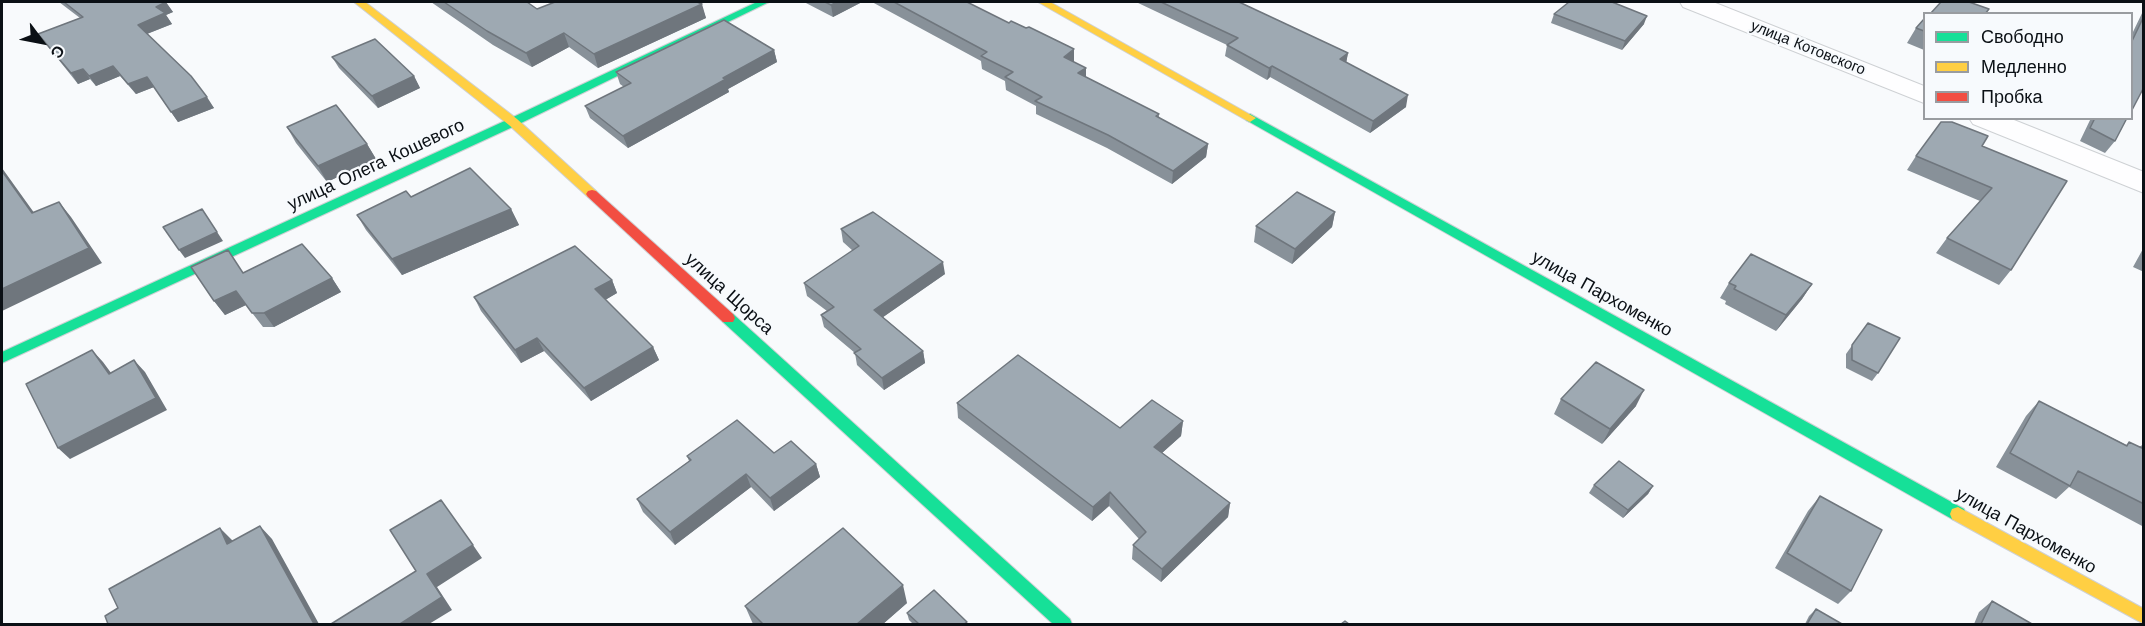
<!DOCTYPE html>
<meta charset="utf-8">
<style>
body{margin:0}
#map{position:relative;width:2145px;height:626px;overflow:hidden;background:#f8fafc;font-family:"Work Sans",sans-serif}
canvas{display:block}
.frame{position:absolute;inset:0;border:3px solid #0b1015;pointer-events:none}
.legend{position:absolute;left:1923px;top:12px;width:210px;height:108px;box-sizing:border-box;background:#f7fafd;border:2px solid #999ca0;margin:0;padding:8px 10px;list-style:none;font-size:18px;color:#0b1015}
.legend li{display:flex;align-items:center;gap:12px;height:30px}
.legend b{width:30px;border:2px solid #999ca0}
.north{position:absolute;left:12px;top:12px;width:60px;height:60px;-webkit-text-stroke:4px #f7fafd;paint-order:stroke;rotate:122deg;font-size:16px;font-weight:700;line-height:24px;text-align:center;color:#0b1015}
.north::after{content:'';display:block;margin:auto;width:21px;height:27px;background:#0b1015;clip-path:polygon(50% 0,100% 100%,50% 72%,0 100%)}
</style>
<div id="map">
<canvas width="2145" height="626"></canvas>
<div class="frame"></div>
<ul class="legend">
<li><b style="height:8px;background:#16e098"></b>Свободно</li>
<li><b style="height:8px;background:#ffcf43"></b>Медленно</li>
<li><b style="height:8px;background:#f24e42"></b>Пробка</li>
</ul>
<div class="north">С</div>
</div>
<script>
const context = document.querySelector('canvas').getContext('2d');
context.lineJoin = 'round';
function trace(path, color, width, dash) {
  context.strokeStyle = color;
  context.lineWidth = width;
  context.lineCap = dash ? 'butt' : 'round';
  context.setLineDash(dash || []);
  context.stroke(path);
}
function paint(path, color) {
  context.fillStyle = color;
  context.fill(path, 'evenodd');
}
function label(font, color, halo, rows, align = 'center') {
  context.font = font + ' "Work Sans",sans-serif';
  context.lineWidth = 4.5;
  context.setLineDash([]);
  context.textBaseline = 'middle';
  context.strokeStyle = halo;
  context.fillStyle = color;
  for (const [text, x, y, turn = 0] of rows) {
    context.save();
    context.translate(x, y);
    context.rotate((+turn || 0) * Math.PI / 180);
    context.textAlign = isNaN(turn) ? turn : align;
    if (halo) context.strokeText(text, 0, 0);
    context.fillText(text, 0, 0);
    context.restore();
  }
}
const street = new Path2D(`
 M 1680,2 L 1713,2 L 1924,86 L 1924,103 L 1683,7 Z
 M 1969,118 L 2009,118 L 2144,172 L 2144,193 L 1973,124 Z`);
const fast = new Path2D(`
 M 757,2 L 769,2 L 517,125 L 2,363 L 2,352 L 509,119 Z
 M 1250,114 L 1964,509 L 1966,514 L 1964,519 L 1958,521 L 1952,519 L 1246,120 L 1246,116 Z
 M 728,313 L 733,314 L 1070,619 L 1072,624 L 1053,624 L 723,322 L 721,318 L 723,314 Z`);
const slow = new Path2D(`
 M 354,2 L 365,2 L 517,119 L 596,191 L 598,194 L 596,197 L 588,197 L 509,125 Z
 M 1038,2 L 1050,2 L 1256,118 L 1250,122 L 1246,120 Z
 M 1958,507 L 2144,609 L 2144,624 L 1952,519 L 1950,514 L 1952,509 Z`);
const jam = new Path2D(`
 M 592,190 L 596,191 L 733,314 L 735,318 L 733,322 L 723,322 L 588,197 L 586,194 L 588,191 Z`);
trace(street, '#ced1d4', 2);
trace(fast, '#ced1d4', 2);
trace(slow, '#ced1d4', 2);
trace(jam, '#ced1d4', 2);
paint(street, '#fefeff');
paint(fast, '#16e098');
paint(slow, '#ffcf43');
paint(jam, '#f24e42');
paint(new Path2D(`
 M 59,2 L 165,2 L 173,12 L 166,15 L 172,24 L 147,34 L 214,108 L 178,122 L 154,87 L 136,94 L 120,76 L 96,86 L 90,79 L 78,84 L 38,34 L 80,18 Z
 M 431,2 L 527,2 L 537,9 L 701,4 L 706,18 L 598,68 L 569,47 L 532,67 L 493,45 Z
 M 804,2 L 862,2 L 833,17 Z
 M 872,2 L 967,2 L 1074,62 L 1086,77 L 1159,114 L 1159,118 L 1208,144 L 1206,157 L 1172,184 L 1107,148 L 1036,114 L 1036,106 L 1006,90 L 1005,81 L 982,69 L 981,61 Z
 M 1136,2 L 1239,2 L 1348,53 L 1346,62 L 1406,107 L 1370,133 L 1270,77 L 1267,80 L 1225,56 L 1227,45 Z
 M 2144,9 L 2144,87 L 2132,110 L 2132,34 Z
 M 1554,14 L 1644,24 L 1622,50 L 1551,23 Z
 M 1924,19 L 1924,50 L 1907,43 L 1916,28 Z
 M 774,50 L 777,62 L 728,89 L 729,92 L 628,148 L 590,118 L 585,106 L 624,87 L 620,84 L 616,72 Z
 M 332,57 L 414,76 L 420,88 L 378,108 L 339,68 Z
 M 2091,118 L 2127,118 L 2115,141 L 2105,153 L 2080,141 Z
 M 287,127 L 367,144 L 376,159 L 327,182 L 296,143 Z
 M 1982,146 L 2011,270 L 1999,285 L 1936,253 L 1947,238 L 1980,201 L 1907,170 L 1916,156 Z
 M 411,197 L 511,209 L 519,225 L 402,275 L 366,230 L 357,215 Z
 M 1335,212 L 1332,227 L 1292,264 L 1254,242 L 1256,226 Z
 M 841,229 L 945,274 L 883,317 L 923,351 L 925,363 L 884,390 L 857,365 L 855,353 L 824,327 L 821,315 L 827,311 L 807,296 L 804,283 L 853,251 L 843,242 Z
 M 2144,247 L 2144,272 L 2133,267 Z
 M 332,278 L 341,292 L 274,327 L 263,327 L 246,305 L 225,315 L 214,301 Z
 M 612,280 L 617,293 L 605,300 L 653,347 L 659,360 L 591,401 L 544,351 L 521,363 L 481,311 L 474,297 Z
 M 1729,283 L 1812,284 L 1802,299 L 1776,331 L 1725,304 L 1726,301 L 1720,298 Z
 M 1868,323 L 1878,373 L 1872,381 L 1846,368 L 1846,354 Z
 M 1561,399 L 1636,406 L 1602,444 L 1554,414 Z
 M 2039,401 L 2126,445 L 2129,442 L 2139,447 L 2144,444 L 2144,527 L 2069,487 L 2056,499 L 1996,467 L 2026,416 Z
 M 957,403 L 1120,428 L 1183,421 L 1181,436 L 1162,453 L 1230,503 L 1228,517 L 1161,582 L 1132,559 L 1133,545 L 1139,539 L 1109,506 L 1092,521 L 958,418 Z
 M 774,453 L 816,464 L 820,477 L 774,511 L 751,487 L 675,545 L 643,512 L 637,499 L 689,461 L 687,456 Z
 M 1594,485 L 1653,486 L 1648,494 L 1623,518 L 1589,493 Z
 M 1820,496 L 1851,591 L 1838,604 L 1775,568 L 1808,511 Z
 M 1992,601 L 2032,624 L 1974,624 L 1979,612 Z
 M 907,603 L 883,624 L 753,624 L 745,606 Z
 M 1816,609 L 1842,624 L 1805,624 L 1809,616 Z
 M 907,613 L 967,624 L 913,624 L 909,620 Z`), '#889199');
paint(new Path2D(`
 M 166,2 L 173,12 L 166,15 L 172,24 L 144,35 L 138,25 L 156,7 Z
 M 837,2 L 862,2 L 833,17 L 831,5 Z
 M 702,4 L 706,18 L 598,68 L 594,54 Z
 M 1647,16 L 1644,24 L 1622,50 L 1625,41 Z
 M 564,33 L 569,47 L 532,67 L 526,53 Z
 M 1074,49 L 1074,62 L 1064,57 Z
 M 774,50 L 777,62 L 728,89 L 729,92 L 628,148 L 623,136 L 723,78 Z
 M 1348,53 L 1346,64 L 1340,59 Z
 M 113,66 L 120,76 L 96,86 L 89,76 Z
 M 1272,66 L 1270,77 L 1267,80 L 1269,68 Z
 M 1086,68 L 1086,81 L 1078,73 Z
 M 83,69 L 90,79 L 78,84 L 71,73 Z
 M 414,76 L 420,88 L 378,108 L 372,96 Z
 M 147,77 L 154,87 L 136,94 L 128,84 Z
 M 1408,95 L 1406,107 L 1370,133 L 1373,121 Z
 M 207,97 L 214,108 L 178,122 L 171,112 Z
 M 367,144 L 376,159 L 327,182 L 318,166 Z
 M 1208,144 L 1206,157 L 1172,184 L 1173,171 Z
 M 2,168 L 45,228 L 32,213 L 2,171 Z
 M 59,202 L 71,217 L 102,263 L 2,311 L 2,289 Z
 M 202,209 L 223,241 L 185,258 L 179,250 Z
 M 511,209 L 519,225 L 402,275 L 392,259 Z
 M 1335,212 L 1332,227 L 1292,264 L 1295,249 Z
 M 943,262 L 945,274 L 876,322 L 874,310 Z
 M 332,278 L 341,292 L 274,327 L 264,313 Z
 M 612,280 L 617,293 L 600,303 L 595,289 Z
 M 1812,284 L 1802,299 L 1776,331 L 1786,315 Z
 M 236,291 L 246,305 L 225,315 L 214,301 Z
 M 537,338 L 544,351 L 521,363 L 515,350 Z
 M 653,347 L 659,360 L 591,401 L 584,388 Z
 M 92,350 L 103,362 L 120,385 L 109,374 Z
 M 923,351 L 925,363 L 884,390 L 882,378 Z
 M 134,360 L 145,372 L 167,410 L 70,459 L 58,448 Z
 M 1644,390 L 1636,406 L 1602,444 L 1610,429 Z
 M 1183,421 L 1181,436 L 1153,461 L 1154,447 Z
 M 816,464 L 820,477 L 774,511 L 770,498 Z
 M 746,474 L 751,487 L 675,545 L 670,532 Z
 M 1653,486 L 1648,494 L 1623,518 L 1628,510 Z
 M 1110,492 L 1109,506 L 1092,521 L 1093,507 Z
 M 1230,503 L 1228,517 L 1161,582 L 1162,569 Z
 M 260,526 L 272,539 L 319,624 L 314,624 Z
 M 220,528 L 233,541 L 227,544 Z
 M 473,545 L 482,558 L 437,587 L 452,610 L 429,624 L 400,624 L 427,574 Z
 M 903,585 L 907,603 L 883,624 L 857,624 Z`), '#6f767d');
const building = new Path2D(`
 M 64,2 L 166,2 L 156,7 L 165,13 L 138,25 L 191,76 L 207,97 L 171,112 L 147,77 L 128,84 L 113,66 L 89,76 L 83,69 L 71,73 L 38,34 L 83,17 Z
 M 444,2 L 527,2 L 537,9 L 555,2 L 697,2 L 702,4 L 594,54 L 564,33 L 526,53 L 487,31 Z
 M 825,2 L 837,2 L 831,5 Z
 M 894,2 L 967,2 L 1009,23 L 1011,21 L 1026,28 L 1029,27 L 1074,49 L 1064,57 L 1086,68 L 1078,73 L 1159,114 L 1156,116 L 1208,144 L 1173,171 L 1108,135 L 1035,101 L 1042,97 L 1005,77 L 1013,72 L 981,56 L 987,52 Z
 M 1161,2 L 1239,2 L 1348,53 L 1340,59 L 1408,95 L 1373,121 L 1272,66 L 1269,68 L 1227,45 L 1238,38 Z
 M 1569,2 L 1612,2 L 1647,16 L 1625,41 L 1554,14 Z
 M 1941,2 L 1969,2 L 1989,9 L 1985,14 L 1930,14 Z
 M 2144,16 L 2144,87 L 2132,110 L 2132,41 Z
 M 1924,19 L 1924,31 L 1916,28 Z
 M 724,20 L 774,50 L 723,78 L 726,79 L 623,136 L 585,106 L 631,83 L 616,72 Z
 M 375,39 L 414,76 L 372,96 L 332,57 Z
 M 336,105 L 367,144 L 318,166 L 287,127 Z
 M 2095,118 L 2127,118 L 2115,141 L 2090,128 Z
 M 1941,122 L 1952,122 L 1988,136 L 1982,146 L 2067,181 L 2011,270 L 1947,238 L 1992,188 L 1916,156 Z
 M 470,168 L 511,209 L 392,259 L 357,215 L 406,191 L 411,197 Z
 M 2,171 L 32,213 L 59,202 L 89,248 L 2,289 Z
 M 1297,192 L 1335,212 L 1295,249 L 1256,226 Z
 M 202,209 L 217,232 L 179,250 L 163,227 Z
 M 873,212 L 943,262 L 874,310 L 923,351 L 882,378 L 854,353 L 861,349 L 821,315 L 834,307 L 804,283 L 859,246 L 841,229 Z
 M 302,244 L 332,278 L 264,313 L 252,313 L 236,291 L 214,301 L 191,267 L 228,250 L 243,273 Z
 M 575,246 L 612,280 L 595,289 L 653,347 L 584,388 L 537,338 L 515,350 L 474,297 Z
 M 1751,254 L 1812,284 L 1786,315 L 1734,289 L 1736,286 L 1729,283 Z
 M 1868,323 L 1900,338 L 1878,373 L 1852,360 L 1852,345 Z
 M 92,350 L 109,374 L 134,360 L 156,398 L 58,448 L 26,384 Z
 M 1018,355 L 1120,428 L 1152,400 L 1183,421 L 1154,447 L 1230,503 L 1162,569 L 1133,545 L 1146,532 L 1110,492 L 1093,507 L 957,403 Z
 M 1596,362 L 1644,390 L 1610,429 L 1561,399 Z
 M 2039,401 L 2127,446 L 2129,442 L 2144,449 L 2144,504 L 2078,471 L 2070,486 L 2010,453 Z
 M 737,420 L 774,453 L 791,441 L 816,464 L 770,498 L 746,474 L 670,532 L 637,499 L 691,460 L 687,456 Z
 M 1619,461 L 1653,486 L 1628,510 L 1594,485 Z
 M 1820,496 L 1882,530 L 1851,591 L 1787,553 Z
 M 441,500 L 473,545 L 427,574 L 442,597 L 400,624 L 331,624 L 416,571 L 390,530 Z
 M 260,526 L 314,624 L 108,624 L 105,616 L 118,608 L 109,589 L 220,528 L 227,544 Z
 M 843,528 L 903,585 L 857,624 L 763,624 L 745,606 Z
 M 934,590 L 967,622 L 964,624 L 919,624 L 907,613 Z
 M 1992,601 L 2032,624 L 1981,624 Z
 M 1816,609 L 1842,624 L 1807,624 Z
 M 1345,621 L 1349,624 L 1341,624 Z`);
paint(building, '#9ea9b2');
trace(building, '#6f767d', 1.5);
label('15px', '#0b1015', '#f7fafd', [
 ["улица Котовского",1808,48,22]
]);
label('18px', '#0b1015', '#f7fafd', [
 ["улица Олега Кошевого",376,165,-25],
 ["улица Щорса",729,294,42],
 ["улица Пархоменко",1602,294,29],
 ["улица Пархоменко",2026,531,29]
]);
</script>
